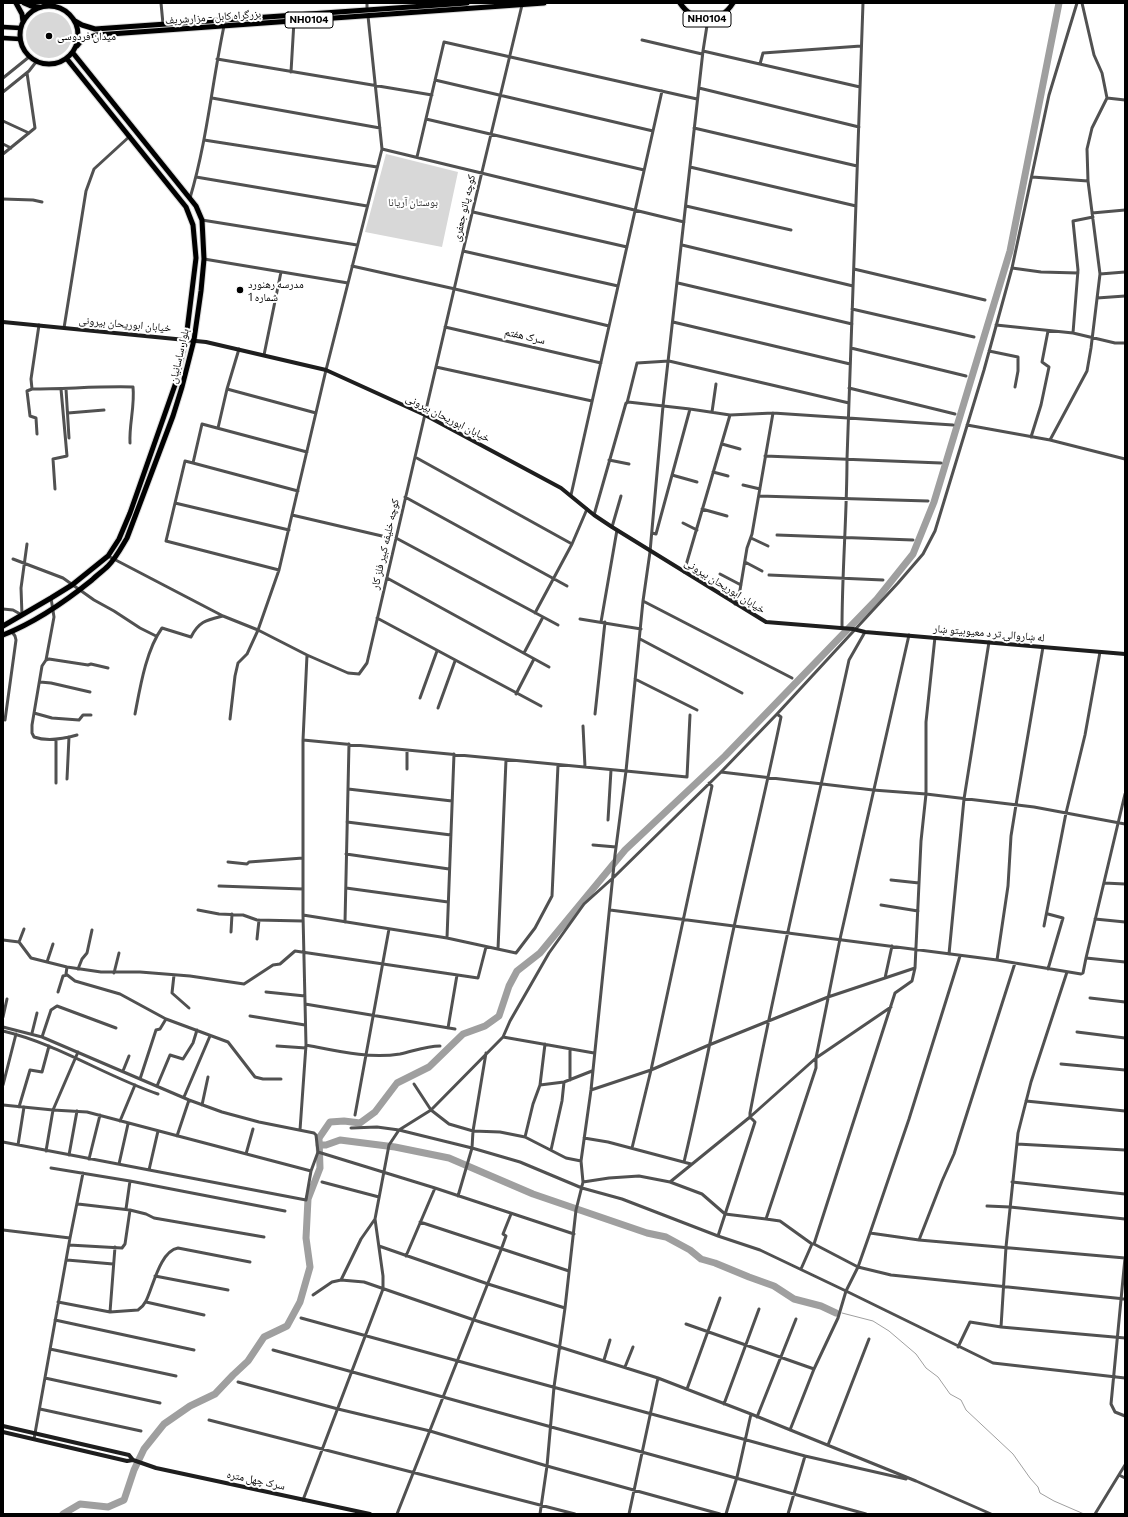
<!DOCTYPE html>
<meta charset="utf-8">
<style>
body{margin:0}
#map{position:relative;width:1128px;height:1517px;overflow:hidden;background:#fff;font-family:Commissioner,sans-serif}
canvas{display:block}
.frame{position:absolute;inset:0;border:4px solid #000;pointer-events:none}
</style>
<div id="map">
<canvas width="1128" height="1517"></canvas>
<div class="frame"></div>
</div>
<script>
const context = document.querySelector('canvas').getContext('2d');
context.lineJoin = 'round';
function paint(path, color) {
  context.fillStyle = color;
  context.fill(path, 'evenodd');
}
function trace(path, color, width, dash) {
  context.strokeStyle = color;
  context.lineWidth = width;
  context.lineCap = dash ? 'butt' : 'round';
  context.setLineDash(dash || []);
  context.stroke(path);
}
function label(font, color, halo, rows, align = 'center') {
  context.font = font + ' Commissioner,"Noto Naskh Arabic",sans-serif';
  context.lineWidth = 4;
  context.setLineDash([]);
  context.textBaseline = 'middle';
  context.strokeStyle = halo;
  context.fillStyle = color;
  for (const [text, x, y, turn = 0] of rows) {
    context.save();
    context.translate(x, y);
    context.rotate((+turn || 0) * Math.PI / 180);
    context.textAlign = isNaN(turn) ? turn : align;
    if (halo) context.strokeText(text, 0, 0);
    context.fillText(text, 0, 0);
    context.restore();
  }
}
paint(new Path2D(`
 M26 35a23 23 0 1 1 46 0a23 23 0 1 1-46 0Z
 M 386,154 L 458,172 L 442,247 L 365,232 Z`), '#d8d8d8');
trace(new Path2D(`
 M 842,1313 L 873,1321 L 889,1331 L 916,1354 L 926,1368 L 938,1377 L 950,1394 L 961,1400 L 966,1410 L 1013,1454 L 1030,1478 L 1038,1487 L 1040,1493 L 1054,1501 L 1084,1514`), '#9f9f9f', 1);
trace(new Path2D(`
 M 319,1145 L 326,1145 L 340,1140 L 395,1147 L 449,1158 L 533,1194 L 647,1233 L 666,1237 L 690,1250 L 701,1259 L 715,1263 L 749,1277 L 774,1286 L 794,1299 L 821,1306 L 836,1313
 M 63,1514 L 80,1504 L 108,1507 L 124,1500 L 134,1470 L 144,1449 L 164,1424 L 190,1406 L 215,1394 L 233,1375 L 248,1361 L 264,1337 L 287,1326 L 300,1302 L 310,1267 L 306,1238 L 308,1199 L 320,1168 L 319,1138 L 330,1122 L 344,1121 L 360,1123 L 375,1112 L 397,1083 L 429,1067 L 463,1034 L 485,1026 L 499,1016 L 509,986 L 517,971 L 540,953 L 625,850 L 725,756 L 877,599 L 913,554 L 934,502 L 1010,251 L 1059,3`), '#9f9f9f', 7);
const primary = new Path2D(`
 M 3,27 L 20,28
 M 3,38 L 20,39`);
const highway = new Path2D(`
 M 16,3 L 22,14 L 23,22
 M 24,3 L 31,6 L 39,7
 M 680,3 C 694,24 720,24 733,3
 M20 35a29 29 0 1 1 58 0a29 29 0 1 1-58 0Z
 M 75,21 L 82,25 L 95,29 L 467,3
 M 77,46 L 82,40 L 96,35 L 544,3
 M 3,626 L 51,598 L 72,585 L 108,556 L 119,539 L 130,513 L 175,385 L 186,339 L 196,258 L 193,225 L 186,207 L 67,59
 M 3,635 C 34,623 66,601 92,580 C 97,575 103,571 108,566 C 116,558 121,548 127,538 L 173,416 L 182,387 L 194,340 L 201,291 L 204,259 L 202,220 L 196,206 L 73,53`);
trace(primary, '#dbdbdb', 6);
trace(highway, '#dbdbdb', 7);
trace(new Path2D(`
 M 161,3 L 163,24
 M 367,3 L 367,10
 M 642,40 L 702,54
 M 703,51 L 860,87
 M 217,59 L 432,95
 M 760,64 L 763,53 L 861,46
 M 291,72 L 294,21
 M 3,78 L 29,57
 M 435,80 L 653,131
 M 699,88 L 859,127
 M 3,92 L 29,71 L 36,62
 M 212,98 L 380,128
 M 1107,98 L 1125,100
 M 426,119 L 644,170
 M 3,121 L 29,133
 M 694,128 L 857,166
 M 204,140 L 377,167
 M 3,144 L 11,148
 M 382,149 L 684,222
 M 3,154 L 35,128 L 27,73
 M 417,157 L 444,42 L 697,99
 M 690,167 L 856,206
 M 196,177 L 367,206
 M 1032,177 L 1088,181
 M 190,198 C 207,141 212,83 224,26
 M 3,199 L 33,200 L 42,202
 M 686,206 L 791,230
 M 473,212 L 627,247
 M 1092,213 L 1125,210
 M 202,220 L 357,245
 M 682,245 L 853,286
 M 463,251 L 618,286
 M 204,259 L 348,283
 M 352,266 L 455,289 L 609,326
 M 1012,268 L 1041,272 L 1078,273
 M 854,269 L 985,300
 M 1100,274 L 1125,272
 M 678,283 L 852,324
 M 1097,298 L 1125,296
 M 852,309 L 974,337
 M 673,322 L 850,364
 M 996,325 L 1073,333 L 1115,343 L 1125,343
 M 445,327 L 601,363
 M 64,328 L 86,191 L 94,169 L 130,136
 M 1073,333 L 1078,270 L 1073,221 L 1093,217
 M 851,348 L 966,376
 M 989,351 L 1018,357 L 1018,371 L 1015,387
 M 264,355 L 281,272
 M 436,367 L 592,401
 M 849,388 L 955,414
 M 32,389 C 66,389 99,386 133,387 C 135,406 129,424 130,443
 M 66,389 L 69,438
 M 227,389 L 316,413
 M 627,403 L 637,363 L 669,361 L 849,403
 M 712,412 L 716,384
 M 68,413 L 104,410
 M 967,425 L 1050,440 L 1087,371 L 1091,348 L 1100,274 L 1088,181 L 1087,149 L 1092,128 L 1107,98 L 1102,73 L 1094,55 L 1082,3
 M 218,428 L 227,389 L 239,349
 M 37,434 L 36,418 L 30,416 L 27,391 L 32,389 L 31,379 L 39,325
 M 1031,437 L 1041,405 L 1049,367 L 1042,362 L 1048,331
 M 1050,440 L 1125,459
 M 722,444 L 740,449
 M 765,456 L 941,463
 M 415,457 L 572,544
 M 609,460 L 629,464
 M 193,463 L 298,491
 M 713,472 L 728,476
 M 672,475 L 697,482
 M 743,485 L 760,489
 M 55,489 L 53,459 L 67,456 L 61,389
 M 571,495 L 662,91
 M 759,496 L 928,501
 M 405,497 L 567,586
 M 175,503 L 289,530
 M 702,509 L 727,516
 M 292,515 L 382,536
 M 594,515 L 626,403 L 628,402 L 690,409 L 730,415 L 773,413 L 953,425
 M 683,523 L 697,530
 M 612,527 L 621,496
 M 652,533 L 656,534 L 690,409
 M 777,535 L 913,540
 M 396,538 L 558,625
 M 751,538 L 768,546
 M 108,556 L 223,616 L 258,630 L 307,655 L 303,740 L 303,915 L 306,1045 L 300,1130
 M 13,559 L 63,578 L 94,600 L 114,611 L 140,628 L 156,636
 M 745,562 L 762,571
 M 279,570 L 166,541 L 185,461 L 193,463 L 202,424 L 307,452
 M 684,572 L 730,415
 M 720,574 L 741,585
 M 769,575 L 883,580
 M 387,578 L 549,667
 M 51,598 L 54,617 L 46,660 L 42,666 L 32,725 L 32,733 L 34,737 C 48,742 63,739 77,735
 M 643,601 L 792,678
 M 735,604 L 740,590 L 747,548 L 752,534 L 773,413
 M 3,609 L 13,610 L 22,615
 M 535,613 L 572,544 L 587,509
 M 22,615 L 21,588 L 27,544
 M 377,618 L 541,706
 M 580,619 L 641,629
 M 601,622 L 617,530
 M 842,628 C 842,571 847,515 847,459 L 863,3
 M 640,639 L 742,693
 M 524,653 L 543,617
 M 307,655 L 348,673 L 359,674 L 367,663 L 463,251 L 522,5
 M 46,660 L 49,659 L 88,665 L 91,664 L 108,668
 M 635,679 L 697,710
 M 40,682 L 51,683 L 90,692
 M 516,694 L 534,659
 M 420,698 L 437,651
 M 438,708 L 455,661
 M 34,713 L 52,718 L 79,720 L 83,715 L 91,715
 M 135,714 C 140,688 146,650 162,628 L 191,637 C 199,621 207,620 223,616
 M 595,714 L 605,622
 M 230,719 L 235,676 L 238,663 L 247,654 L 258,630 L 279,570 L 326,370 L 382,149 L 368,16
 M 5,720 L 16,640 L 15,636 L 12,632
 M 583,726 L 585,767
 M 56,739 L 56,783
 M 303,740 L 626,771 L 643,601 L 650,552 L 663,406 L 703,51 L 708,19
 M 407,769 L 407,750
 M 721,772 L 873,790 L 926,794 L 1034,807 L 1125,824
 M 67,779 L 69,737
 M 348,789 L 452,801
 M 608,820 L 611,770
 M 347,822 L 451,835
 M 593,845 L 616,847
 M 346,854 L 449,869
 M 228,862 L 247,864 L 249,862 L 303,858
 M 891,880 L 919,883
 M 1104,883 L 1125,884
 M 219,886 L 303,889
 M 346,888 L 448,902
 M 881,905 L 918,911
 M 198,910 L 219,914 L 243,915 L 257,920 L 303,921
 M 610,910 L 997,960 L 1081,974 L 1083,973 L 1086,958 L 1125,962
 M 1048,914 L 1063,918 L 1048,969
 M 303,915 L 447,938 L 516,953 L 535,928 L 552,896 L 558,765
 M 1095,919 L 1125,922
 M 345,922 L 349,744
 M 1044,926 L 1066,813 L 1085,735 L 1100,652
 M 231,932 L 232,914
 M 447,938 L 454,754
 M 257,939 L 259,920
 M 3,940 L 19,942 L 31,958 L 67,967 L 101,972 L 140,972 L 190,976 L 244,984 L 273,965 L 280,964 L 295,951 L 478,978 L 486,947
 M 19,942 L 24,929
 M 498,949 L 506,760
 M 949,954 L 964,799 L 989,642
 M 1086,958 L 1125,794
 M 997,960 L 1008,886 L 1011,836 L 1016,805 L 1043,647
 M 47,962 L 53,944
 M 67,967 L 66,974 L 75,981 L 120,994 L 166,1019 L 228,1042 L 255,1077 L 263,1079 L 281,1079
 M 78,969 L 82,959 L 87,953 L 92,930
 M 114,973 L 119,953
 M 174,975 L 172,993 L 189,1008
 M 885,978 L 892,946
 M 58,992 L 63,976 L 67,975
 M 266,992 L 305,996
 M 1090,998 L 1125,1002
 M 305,1004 L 455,1029
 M 250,1016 L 305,1025
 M 3,1017 L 7,999
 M 3,1027 L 42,1037 L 189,1100 L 222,1112 L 259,1122 L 314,1133 L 316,1135 L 318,1152
 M 448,1028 L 457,975
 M 3,1031 C 58,1044 105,1076 158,1094
 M 1077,1032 L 1125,1038
 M 32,1033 L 37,1013
 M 42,1037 L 51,1010 L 57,1006 L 116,1028
 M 503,1037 L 594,1053
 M 306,1045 C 337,1051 369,1059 400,1054 C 414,1051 426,1046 440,1046
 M 277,1046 L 306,1048
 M 1061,1064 L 1125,1070
 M 123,1071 L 129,1056
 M 140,1079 L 156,1030 L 160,1029 L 166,1019
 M 570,1080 L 570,1049
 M 414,1084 L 431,1110 L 449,1124 L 473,1131 L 500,1132 L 525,1137 L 566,1158 L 581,1161
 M 3,1085 L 16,1034
 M 540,1085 L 564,1082 L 592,1071
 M 157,1086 L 170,1055 L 183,1059 L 193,1043 L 197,1030
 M 591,1090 L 651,1070 L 709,1045 L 828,997 L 915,968
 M 184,1097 L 210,1036
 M 1026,1101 L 1125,1111
 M 3,1105 L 53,1110 L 87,1112 L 311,1171
 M 202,1105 L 208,1077
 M 19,1107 L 30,1070 L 42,1072 L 49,1046
 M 355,1115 L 389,929
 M 120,1121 L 135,1085
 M 351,1128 L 377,1127 L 399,1130 L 472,1148 L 520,1162 L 582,1188 L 622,1199 L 718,1236 L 760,1250 L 846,1291 L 993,1363 L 1125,1378
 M 177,1136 L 189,1100
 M 525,1137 L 533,1104 L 540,1085 L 545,1044
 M 584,1138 L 608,1142 L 691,1164
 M 3,1142 L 306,1200 L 311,1171 L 318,1152 L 435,1188 L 574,1234
 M 1017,1144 L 1125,1150
 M 18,1145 L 24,1107
 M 632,1148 L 651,1070 L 712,786 L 709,783
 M 551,1150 L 562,1101 L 564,1082
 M 46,1151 L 53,1110 L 78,1052
 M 246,1154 L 253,1129
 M 69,1155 L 77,1111
 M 89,1159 L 100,1115
 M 684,1162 C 702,1087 716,1011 732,936 C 748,863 766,790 781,717 L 777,714
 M 119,1164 L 128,1124
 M 51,1168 L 130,1181 L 285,1211
 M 149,1170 L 158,1131
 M 322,1182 L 379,1197
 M 583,1182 L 609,1178 L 639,1176 L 670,1182 L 750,1117 L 816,1058 L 891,1007
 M 670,1182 L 702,1194 L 725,1214 L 766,1219
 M 1012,1182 L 1125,1194
 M 458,1196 L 472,1148 L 473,1131 L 486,1053
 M 78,1204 L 130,1210 L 146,1214 L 154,1218 L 264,1237
 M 987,1206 L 1010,1207 L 1125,1219
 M 126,1209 L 130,1181
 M 420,1222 L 569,1271
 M 3,1230 L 70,1238
 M 870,1233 L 919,1240 L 1125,1258
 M 718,1236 L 755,1122 L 750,1117 L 750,1113 C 779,961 816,811 849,660 L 865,632
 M 919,1240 L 942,1181 L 954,1154 L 1015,963
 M 812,1244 L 780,1221 L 766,1219 L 816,1068 L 816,1058 L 840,939 L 909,635
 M 814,1244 L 858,1267 L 891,1275 L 1125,1299
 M 69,1245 L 122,1248 L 125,1244 L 130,1210
 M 379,1246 L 488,1284 L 565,1308
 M 406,1256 L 435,1188
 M 1125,1258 L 1111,1404 L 1115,1412 L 1125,1416
 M 67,1260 L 113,1264
 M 801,1269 L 812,1244 L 814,1244 L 895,993 L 912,981 L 915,968 L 921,841 L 926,794 L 926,722 L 935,637
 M 155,1276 L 228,1290
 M 341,1280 L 361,1239 L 375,1219
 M 313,1295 L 332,1282 L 341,1280 L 364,1282 L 474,1320 L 658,1378 L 751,1414 L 916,1481 L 991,1514
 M 58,1302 L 110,1312 L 138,1310 C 141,1308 144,1305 146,1301 C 153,1287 160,1251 178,1248 L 250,1262
 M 146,1302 L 204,1315
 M 110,1312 L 115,1247
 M 301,1318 L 805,1456 L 906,1479
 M 55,1320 L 194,1350
 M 686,1324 L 814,1369
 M 1001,1327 L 1006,1247 L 1018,1133 L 1031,1082 L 1067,972
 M 958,1347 L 970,1322 L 1001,1327 L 1125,1338
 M 50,1349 L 176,1376
 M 273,1350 L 866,1514
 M 604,1360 L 610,1340
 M 625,1367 L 633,1347
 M 45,1378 L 160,1403
 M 238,1382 L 338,1409 L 430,1431 L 547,1466 L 720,1514
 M 687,1389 L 720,1298
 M 724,1404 L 759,1309
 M 40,1409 L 141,1431
 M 757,1417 L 796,1319
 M 209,1420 L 575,1514
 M 790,1430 L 814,1369 L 838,1318 L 846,1291 L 858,1267 L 870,1233 L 909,1119 L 960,956
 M 34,1439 L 70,1238 L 83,1173
 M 828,1445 L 869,1339
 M 1119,1475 L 1125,1478
 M 303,1500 L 383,1289 L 383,1276 L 375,1219 L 389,1145 L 399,1130 L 431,1110 L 503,1037 L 510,1021 L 549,953 L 584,904 L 614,877 L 721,772 L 777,714 L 898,583 L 923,554 L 935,531 L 984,370 L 1012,268 L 1049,95 L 1077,3
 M 397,1514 L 501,1250 L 506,1236 L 503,1234 L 511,1214
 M 540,1514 L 547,1466 L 554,1387 L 565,1308 L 576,1210 L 583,1182 L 581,1161 L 591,1090 L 615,855 L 626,771 L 687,777 L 690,715
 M 629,1514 L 658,1378
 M 726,1514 L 737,1477 L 751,1414
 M 788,1514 L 805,1456
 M 1095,1514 L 1125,1465`), '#515151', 3);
trace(new Path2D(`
 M 3,322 L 206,342 L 326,370 L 425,415 L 561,488 L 594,515 L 612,527 L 766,622 L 853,629 L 865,632 L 1125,654
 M 3,1426 L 129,1455 L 133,1460 L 156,1468 L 370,1514
 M 3,1432 L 127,1461 L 133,1460`), '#1e1e1e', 4);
trace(primary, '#000', 4.5);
trace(highway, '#000', 5);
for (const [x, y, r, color] of [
 [49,36,4,"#000"],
 [240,290,4,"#000"]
]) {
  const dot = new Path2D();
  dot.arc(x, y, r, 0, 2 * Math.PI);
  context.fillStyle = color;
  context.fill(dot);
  trace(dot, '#fff', 1.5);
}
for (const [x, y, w] of [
 [707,19,48],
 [309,20,48]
]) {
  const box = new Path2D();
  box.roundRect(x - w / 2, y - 8, w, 16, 3);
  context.fillStyle = '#fff';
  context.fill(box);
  trace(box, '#000', 1);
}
label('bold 10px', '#000', null, [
 ["NH0104",707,19],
 ["NH0104",309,20]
]);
label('11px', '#000', '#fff', [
 ["بزرگراه کابل - مزارشریف",213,17,-4],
 ["کوچه پاتو جعفری",464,208,-77],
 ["خیابان ابوریحان بیرونی",125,324,5],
 ["سرک هفتم",525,336,13],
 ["بلوار ساسانیان",179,356,-77],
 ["خیابان ابوریحان بیرونی",448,418,27],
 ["کوچه خلیفه کبیر فلز کار",385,544,-77],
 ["خیابان ابوریحان بیرونی",725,586,32],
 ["له ښاروالۍ تر د معیوبیتو ښار",989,633,5],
 ["سرک چهل متره",256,1480,12]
]);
label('11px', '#000', '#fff', [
 ["میدان فردوسی",57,36],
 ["مدرسه رهنورد",248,284],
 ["شماره 1",248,297]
], 'left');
label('11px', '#2f2f2f', '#fff', [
 ["بوستان آریانا",413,202]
]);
</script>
